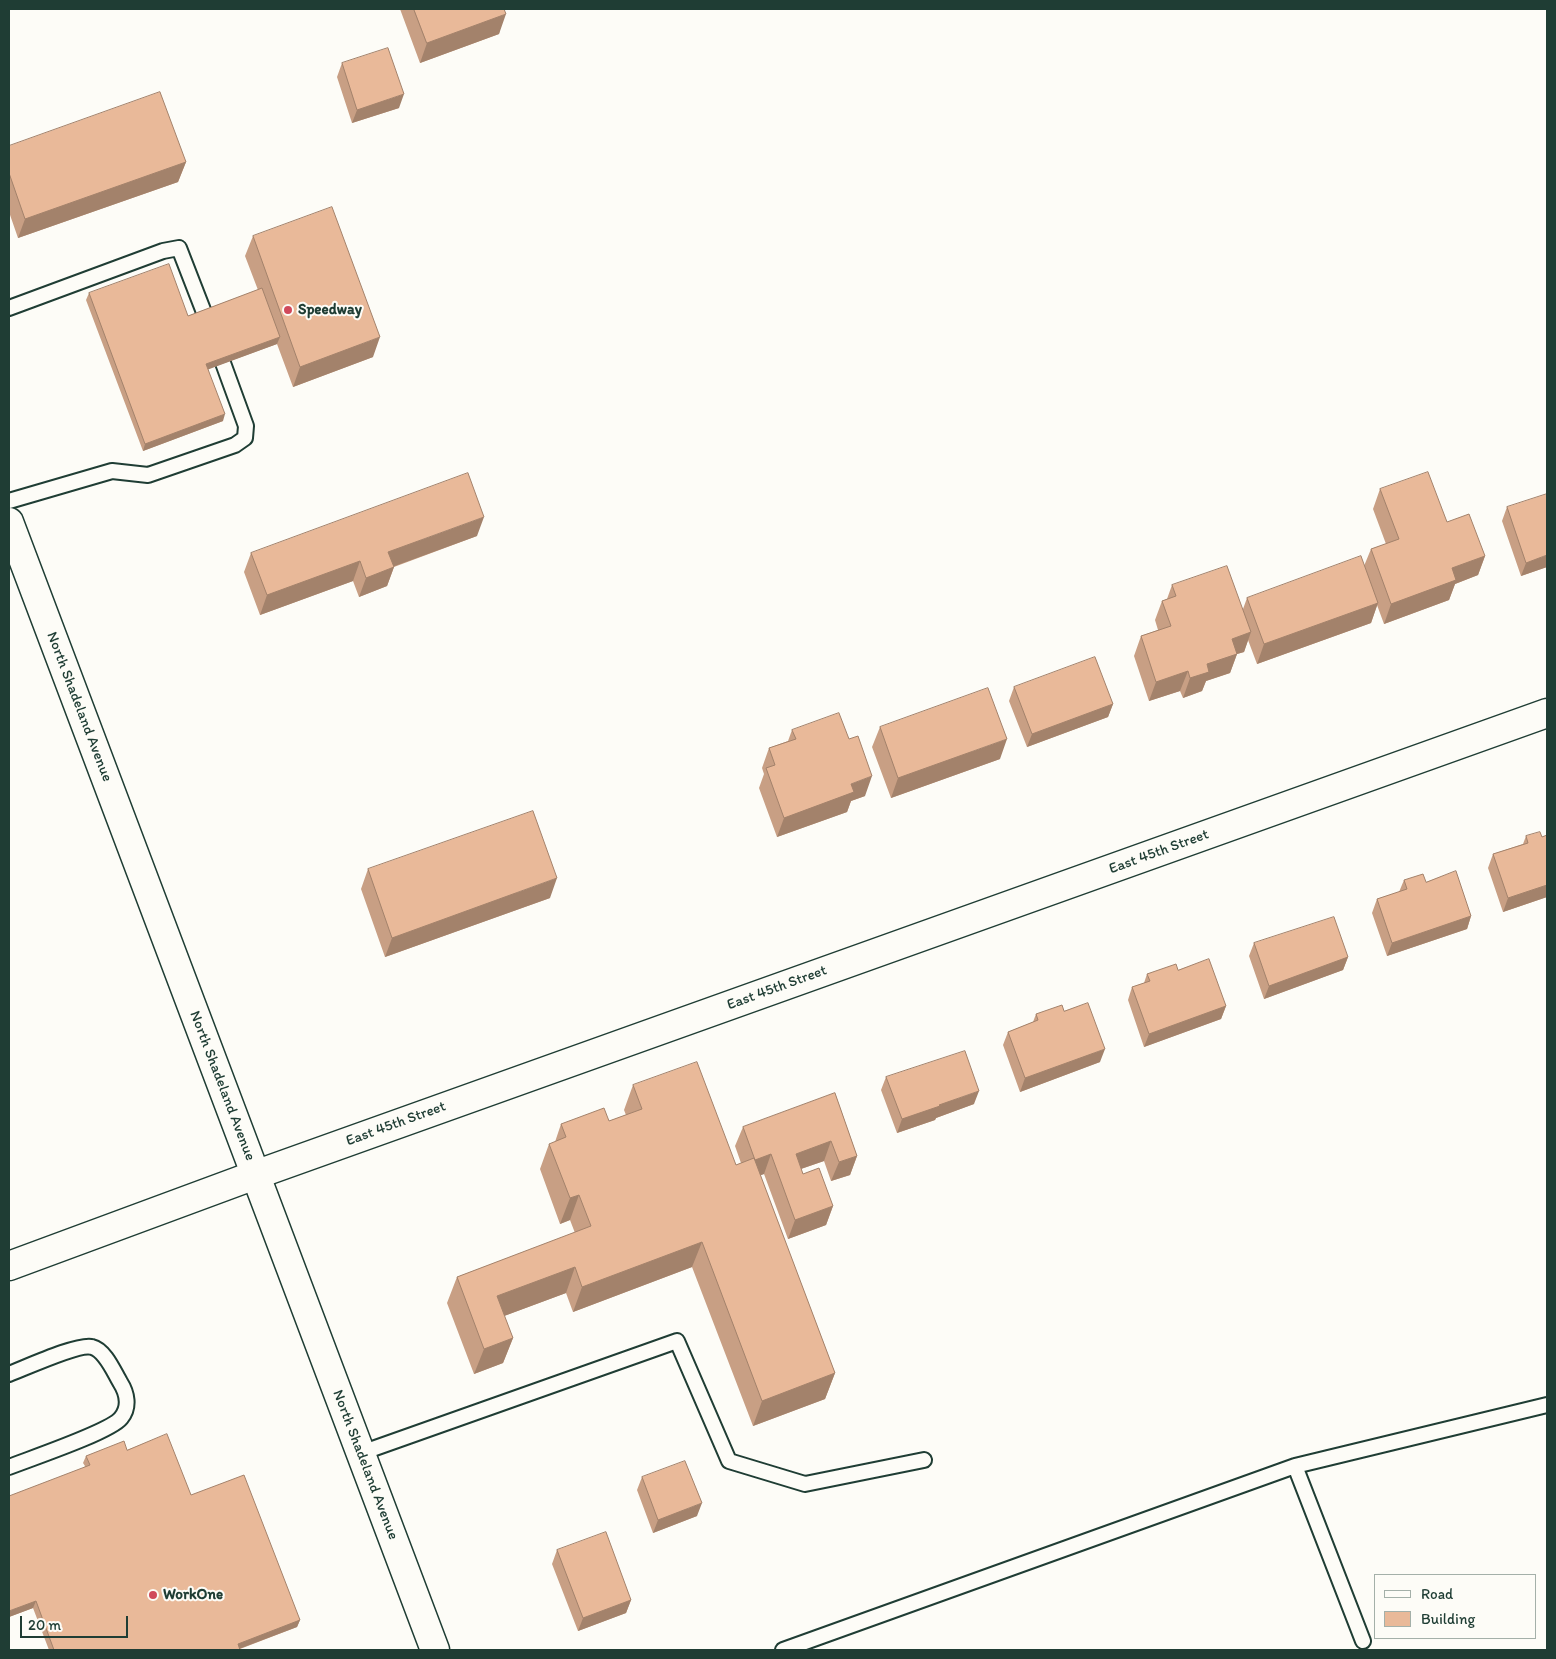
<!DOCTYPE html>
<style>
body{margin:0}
#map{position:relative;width:1556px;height:1659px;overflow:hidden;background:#fdfcf7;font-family:Itim,sans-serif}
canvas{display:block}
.frame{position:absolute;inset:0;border:10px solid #1f3d34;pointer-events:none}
.legend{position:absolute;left:1374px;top:1574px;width:162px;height:65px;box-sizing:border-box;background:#fdfcf7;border:1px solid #a4b0a9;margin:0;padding:6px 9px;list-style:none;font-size:15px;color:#1f3d34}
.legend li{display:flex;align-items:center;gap:10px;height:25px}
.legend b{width:25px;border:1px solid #a4b0a9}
.scale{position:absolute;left:20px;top:1616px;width:108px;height:22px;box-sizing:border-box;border:2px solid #1f3d34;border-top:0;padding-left:6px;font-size:15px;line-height:18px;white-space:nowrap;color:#1f3d34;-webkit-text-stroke:4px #fdfcf7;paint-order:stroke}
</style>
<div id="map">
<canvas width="1556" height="1659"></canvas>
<div class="frame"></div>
<ul class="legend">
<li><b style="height:6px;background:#fdfcf7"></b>Road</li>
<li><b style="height:14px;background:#e9b999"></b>Building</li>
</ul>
<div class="scale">20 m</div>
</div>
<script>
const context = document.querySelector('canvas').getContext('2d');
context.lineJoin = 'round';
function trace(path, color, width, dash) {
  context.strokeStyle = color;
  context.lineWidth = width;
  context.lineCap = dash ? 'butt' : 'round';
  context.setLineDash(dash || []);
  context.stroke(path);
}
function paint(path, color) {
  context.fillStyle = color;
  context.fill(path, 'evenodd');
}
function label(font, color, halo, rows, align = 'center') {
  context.font = font + ' Itim,sans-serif';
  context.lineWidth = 4;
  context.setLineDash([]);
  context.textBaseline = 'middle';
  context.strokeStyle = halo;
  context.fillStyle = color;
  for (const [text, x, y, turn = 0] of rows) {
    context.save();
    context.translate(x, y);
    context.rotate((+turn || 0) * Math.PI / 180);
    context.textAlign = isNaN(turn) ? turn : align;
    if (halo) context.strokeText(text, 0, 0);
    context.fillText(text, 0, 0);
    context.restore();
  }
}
const lane = new Path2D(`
 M 9,308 L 163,251 L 179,248 L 205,315
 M 9,501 L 112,471 L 148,475 L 235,445 L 245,438 L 246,426 L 223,363
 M 9,1374 C 25,1368 79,1343 92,1347 C 105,1350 114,1372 120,1382 C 127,1393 130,1407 121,1418 C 110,1432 29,1459 9,1467
 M 361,1453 L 677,1341 L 729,1461 L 805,1484 L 924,1460
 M 1295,1466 L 1363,1641
 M 783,1650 L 1295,1466 L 1547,1405`);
const street = new Path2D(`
 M 9,1266 L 255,1175 L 1547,713`);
const primary = new Path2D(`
 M 9,522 L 435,1650`);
trace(lane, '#1f3d34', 18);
trace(street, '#1f3d34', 31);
trace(primary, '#1f3d34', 31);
trace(lane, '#fdfcf7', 14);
trace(street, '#fdfcf7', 28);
trace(primary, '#fdfcf7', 28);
paint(new Path2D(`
 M 400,9 L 504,9 L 499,34 L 420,63 Z
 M 342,63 L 399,108 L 352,123 L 337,77 Z
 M 9,146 L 186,162 L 178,182 L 18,238 L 9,212 Z
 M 253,236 L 373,357 L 293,387 L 277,344 L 208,369 L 223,421 L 143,451 L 86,300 L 89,293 L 188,316 L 258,290 L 245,256 Z
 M 1380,489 L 1447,522 L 1485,556 L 1478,575 L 1455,584 L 1449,600 L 1384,624 L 1377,605 L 1371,623 L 1257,664 L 1248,640 L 1244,652 L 1237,654 L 1230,673 L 1206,681 L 1202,691 L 1183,698 L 1180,691 L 1149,701 L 1134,656 L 1141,636 L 1158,630 L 1155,620 L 1162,601 L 1167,599 L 1172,585 L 1243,609 L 1247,598 L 1364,566 L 1371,549 L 1386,544 L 1373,509 Z
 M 1507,507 L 1547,567 L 1521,576 L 1502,521 Z
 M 477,536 L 394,567 L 387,586 L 359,597 L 353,581 L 260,615 L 244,572 L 251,553 Z
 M 1014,687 L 1113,704 L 1108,717 L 1027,747 L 1009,701 Z
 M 880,727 L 1000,759 L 891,798 L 872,747 Z
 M 792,730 L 865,796 L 851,801 L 847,812 L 777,837 L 759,788 L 764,774 L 762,768 L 769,748 L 788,741 Z
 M 1547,835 L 1547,897 L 1503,912 L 1488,868 L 1493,854 L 1523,844 L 1526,836 L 1542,837 Z
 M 368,869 L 550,898 L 385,957 L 361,889 Z
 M 1404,880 L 1426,882 L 1471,916 L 1467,929 L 1387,956 L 1372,913 L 1377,899 L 1399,892 Z
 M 1254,943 L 1348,957 L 1343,970 L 1264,999 L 1249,956 Z
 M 1178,970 L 1226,1006 L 1221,1019 L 1144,1047 L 1128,1000 L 1132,987 L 1144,983 L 1147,974 Z
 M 1064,1011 L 1100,1062 L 1020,1092 L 1003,1045 L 1008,1032 L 1033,1022 L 1036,1014 Z
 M 886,1077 L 974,1104 L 936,1118 L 935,1120 L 897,1133 L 881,1090 Z
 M 633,1085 L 736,1165 L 741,1163 L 735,1146 L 743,1127 L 835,1093 L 857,1156 L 850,1175 L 831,1181 L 824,1161 L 801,1169 L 803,1174 L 833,1206 L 826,1225 L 788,1239 L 764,1174 L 760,1175 L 835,1373 L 825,1399 L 753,1426 L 692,1267 L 573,1312 L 566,1293 L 504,1316 L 513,1338 L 503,1363 L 474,1374 L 447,1303 L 457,1277 L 575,1233 L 570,1220 L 560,1224 L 540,1169 L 549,1144 L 555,1142 L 561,1124 L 609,1121 L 626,1115 L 624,1110 Z
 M 127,1450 L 191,1495 L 300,1620 L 297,1627 L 240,1649 L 240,1650 L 49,1650 L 33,1608 L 9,1617 L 85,1466 L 83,1463 L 86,1456 Z
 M 642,1477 L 697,1516 L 653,1533 L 637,1490 Z
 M 557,1550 L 631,1600 L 626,1613 L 578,1631 L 552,1564 Z`), '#c89f84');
paint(new Path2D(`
 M 506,14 L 499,34 L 420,63 L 427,43 Z
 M 404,94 L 399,108 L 352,123 L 357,110 Z
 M 186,162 L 178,182 L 18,238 L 25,219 Z
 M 280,337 L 277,344 L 204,371 L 206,364 Z
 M 380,337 L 373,357 L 293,387 L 300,367 Z
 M 225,414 L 223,421 L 143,451 L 145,444 Z
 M 484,517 L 477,536 L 381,571 L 388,552 Z
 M 1547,555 L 1547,567 L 1521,576 L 1526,563 Z
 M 1485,556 L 1478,575 L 1455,584 L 1449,600 L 1384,624 L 1391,604 L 1452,568 Z
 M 360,561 L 353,581 L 260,615 L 267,595 Z
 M 394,567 L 387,586 L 359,597 L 366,578 Z
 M 1378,603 L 1371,623 L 1257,664 L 1264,644 Z
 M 1251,632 L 1244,652 L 1237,654 L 1230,673 L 1206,681 L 1202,691 L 1183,698 L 1190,678 L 1207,664 L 1232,639 Z
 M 1188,671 L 1180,691 L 1149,701 L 1156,682 Z
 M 1113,704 L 1108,717 L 1027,747 L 1032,734 Z
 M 1007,739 L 1000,759 L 891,798 L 898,778 Z
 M 872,776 L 865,796 L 851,801 L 847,812 L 777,837 L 784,818 L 851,784 Z
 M 557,878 L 550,898 L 385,957 L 392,938 Z
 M 1547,885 L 1547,897 L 1503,912 L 1508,898 Z
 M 1471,916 L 1467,929 L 1387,956 L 1392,943 Z
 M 1348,957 L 1343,970 L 1264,999 L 1269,986 Z
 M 1226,1006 L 1221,1019 L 1144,1047 L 1149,1034 Z
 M 1105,1049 L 1100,1062 L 1020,1092 L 1025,1078 Z
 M 979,1091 L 974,1104 L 936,1118 L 935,1120 L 897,1133 L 902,1119 L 939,1105 Z
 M 831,1141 L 824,1161 L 789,1173 L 796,1154 Z
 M 771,1154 L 764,1174 L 748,1180 L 755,1160 Z
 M 857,1156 L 850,1175 L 831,1181 L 839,1162 Z
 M 579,1195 L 570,1220 L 560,1224 L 570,1198 Z
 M 833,1206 L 826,1225 L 788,1239 L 795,1220 Z
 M 702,1242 L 692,1267 L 573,1312 L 582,1287 Z
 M 575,1267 L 566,1293 L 488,1322 L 497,1296 Z
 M 513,1338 L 503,1363 L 474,1374 L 484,1349 Z
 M 835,1373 L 825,1399 L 753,1426 L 762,1401 Z
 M 702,1503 L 697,1516 L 653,1533 L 658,1520 Z
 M 631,1600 L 626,1613 L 578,1631 L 583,1618 Z
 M 36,1601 L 33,1608 L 9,1617 L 9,1611 Z
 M 300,1620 L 297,1627 L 236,1650 L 238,1644 Z`), '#a3826b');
const building = new Path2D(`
 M 414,9 L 504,9 L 506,14 L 427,43 Z
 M 388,48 L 404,94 L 357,110 L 342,63 Z
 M 160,92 L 186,162 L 25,219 L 9,173 L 9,146 Z
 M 332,207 L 380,337 L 300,367 L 253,236 Z
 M 169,264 L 188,316 L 262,288 L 280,337 L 206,364 L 225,414 L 145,444 L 89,293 Z
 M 1428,472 L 1447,522 L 1469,514 L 1485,556 L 1452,568 L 1456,580 L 1391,604 L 1371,549 L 1399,539 L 1380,489 Z
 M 468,473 L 484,517 L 388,552 L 394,567 L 366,578 L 360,561 L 267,595 L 251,553 Z
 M 1547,494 L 1547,555 L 1526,563 L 1507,507 Z
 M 1361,556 L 1378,603 L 1264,644 L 1247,598 Z
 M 1227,566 L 1251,632 L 1232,639 L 1237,654 L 1207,664 L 1209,672 L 1190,678 L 1188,671 L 1156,682 L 1141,636 L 1171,626 L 1162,601 L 1176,596 L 1172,585 Z
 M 1095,657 L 1113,704 L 1032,734 L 1014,687 Z
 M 988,688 L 1007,739 L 898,778 L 880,727 Z
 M 839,713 L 849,739 L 858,736 L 872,776 L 851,784 L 854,792 L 784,818 L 766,768 L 775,765 L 769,748 L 796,739 L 792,730 Z
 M 533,811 L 557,878 L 392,938 L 368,869 Z
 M 1540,832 L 1542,837 L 1547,835 L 1547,885 L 1508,898 L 1493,854 L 1528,843 L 1526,836 Z
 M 1456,871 L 1471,916 L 1392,943 L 1377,899 L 1407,889 L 1404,880 L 1423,874 L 1426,882 Z
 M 1334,917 L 1348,957 L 1269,986 L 1254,943 Z
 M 1209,959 L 1226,1006 L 1149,1034 L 1132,987 L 1150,981 L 1147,974 L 1176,964 L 1178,970 Z
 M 1088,1003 L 1105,1049 L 1025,1078 L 1008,1032 L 1038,1020 L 1036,1014 L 1062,1005 L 1064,1011 Z
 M 965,1051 L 979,1091 L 939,1105 L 940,1106 L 902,1119 L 886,1077 Z
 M 697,1062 L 736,1165 L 754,1158 L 835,1373 L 762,1401 L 702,1242 L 582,1287 L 575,1267 L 497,1296 L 513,1338 L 484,1349 L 457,1277 L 591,1226 L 579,1195 L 570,1198 L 549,1144 L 566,1137 L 561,1124 L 604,1108 L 609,1121 L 642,1109 L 633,1085 Z
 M 835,1093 L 857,1156 L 839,1162 L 831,1141 L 796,1154 L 803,1174 L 819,1168 L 833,1206 L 795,1220 L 771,1154 L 755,1160 L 743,1127 Z
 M 167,1434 L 191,1495 L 244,1475 L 300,1620 L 238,1644 L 240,1650 L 54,1650 L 36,1601 L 9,1611 L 9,1496 L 90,1465 L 86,1456 L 124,1441 L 127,1450 Z
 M 685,1461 L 702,1503 L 658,1520 L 642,1477 Z
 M 606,1532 L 631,1600 L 583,1618 L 557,1550 Z`);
paint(building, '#e9b999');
trace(building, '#a3826b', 1);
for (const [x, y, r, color] of [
 [288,310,5,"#d1495b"],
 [153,1595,5,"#d1495b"]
]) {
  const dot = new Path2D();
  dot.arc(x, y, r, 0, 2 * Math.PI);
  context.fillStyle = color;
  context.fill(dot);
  trace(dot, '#fdfcf7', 2);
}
label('bold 15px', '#1f3d34', '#fdfcf7', [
 ["Speedway",298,310],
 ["WorkOne",163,1595]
], 'left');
label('15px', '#1f3d34', '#fdfcf7', [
 ["North Shadeland Avenue",79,707,69],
 ["East 45th Street",1159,852,-20],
 ["East 45th Street",777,988,-20],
 ["North Shadeland Avenue",222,1086,69],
 ["East 45th Street",396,1124,-20],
 ["North Shadeland Avenue",365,1465,69]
]);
</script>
